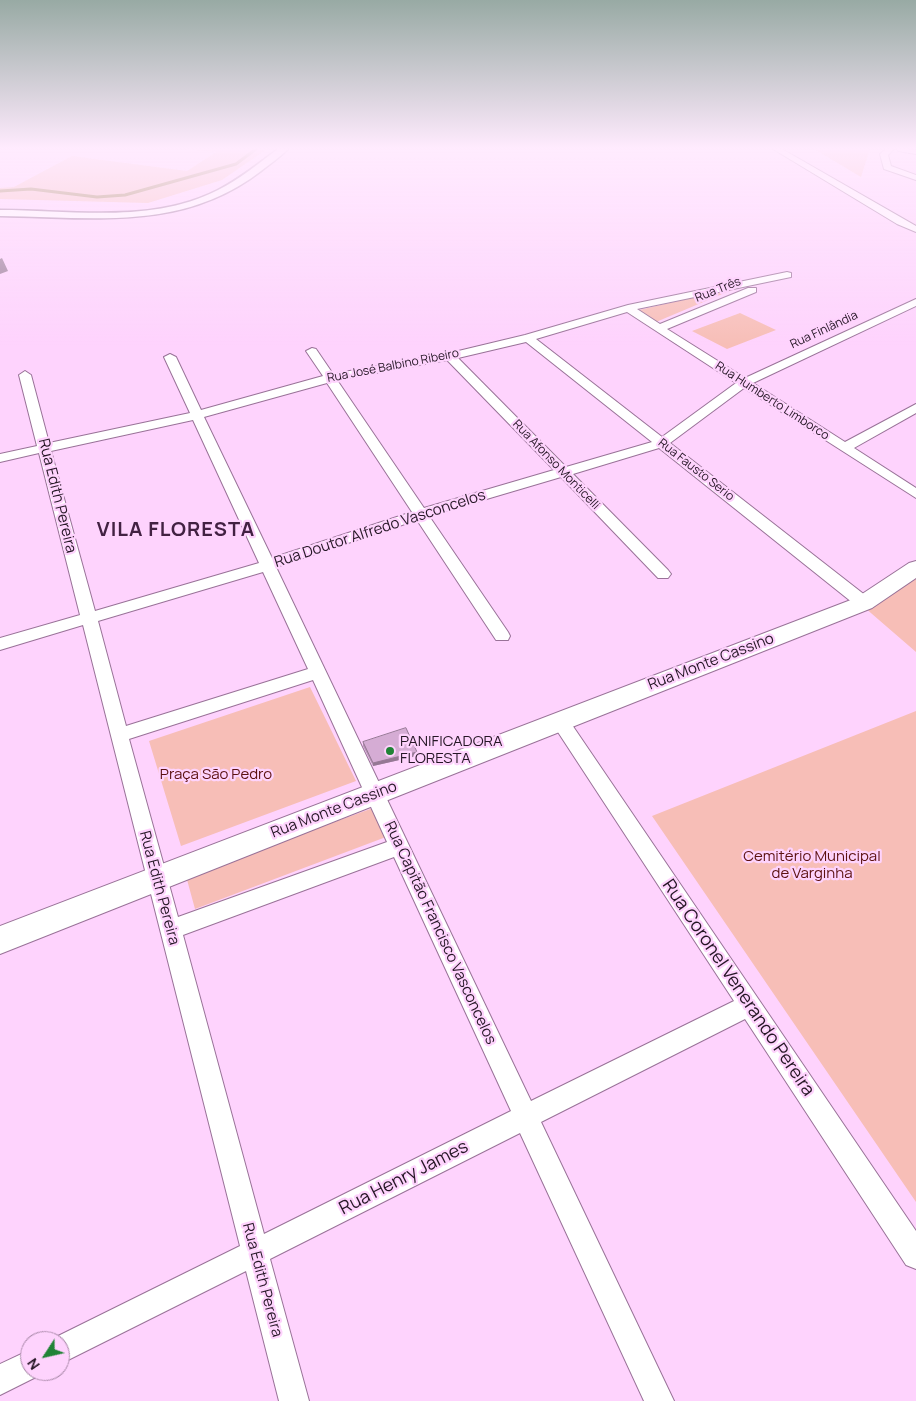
<!DOCTYPE html>
<meta charset="utf-8">
<style>
body{margin:0}
#map{position:relative;width:916px;height:1401px;overflow:hidden;background:#fed3fd;font-family:Manrope,sans-serif}
canvas{display:block}
.north{position:absolute;left:20px;top:1331px;width:50px;height:50px;box-sizing:border-box;background:#fed3fd;border:1px solid #a787a7;border-radius:50%;rotate:235deg;font-size:14px;font-weight:700;line-height:20px;text-align:center;color:#251625}
.north::after{content:'';display:block;margin:auto;width:18px;height:22px;background:#208336;clip-path:polygon(50% 0,100% 100%,50% 72%,0 100%)}
</style>
<div id="map">
<canvas width="916" height="1401"></canvas>
<div class="north">N</div>
</div>
<script>
const context = document.querySelector('canvas').getContext('2d');
context.lineJoin = 'round';
function paint(path, color) {
  context.fillStyle = color;
  context.fill(path, 'evenodd');
}
function trace(path, color, width, dash) {
  context.strokeStyle = color;
  context.lineWidth = width;
  context.lineCap = dash ? 'butt' : 'round';
  context.setLineDash(dash || []);
  context.stroke(path);
}
function label(font, color, halo, rows, align = 'center') {
  context.font = font + ' Manrope,sans-serif';
  context.lineWidth = 4.5;
  context.setLineDash([]);
  context.textBaseline = 'middle';
  context.strokeStyle = halo;
  context.fillStyle = color;
  for (const [text, x, y, turn = 0] of rows) {
    context.save();
    context.translate(x, y);
    context.rotate((+turn || 0) * Math.PI / 180);
    context.textAlign = isNaN(turn) ? turn : align;
    if (halo) context.strokeText(text, 0, 0);
    context.fillText(text, 0, 0);
    context.restore();
  }
}
paint(new Path2D(`
 M 186,149 L 267,149 L 222,180 L 148,203 L 0,199 L 0,188 L 14,187 L 72,156 L 187,171 L 216,152 Z
 M 814,149 L 870,149 L 861,177 Z
 M 739,287 L 656,322 L 639,310 Z
 M 740,313 L 776,330 L 727,349 L 692,331 Z
 M 916,574 L 916,652 L 864,607 Z
 M 310,687 L 356,781 L 181,846 L 149,741 Z
 M 916,711 L 916,1202 L 652,816 Z
 M 373,808 L 386,837 L 195,909 L 186,876 Z`), '#f7beb7');
trace(new Path2D(`
 M 0,191 L 31,189 L 97,197 L 125,195 L 236,164 L 256,149`), '#927436', 3);
const minor = new Path2D(`
 M 773,149 L 782,149 L 916,226 L 916,232 L 897,224 Z
 M 886,149 L 894,149 L 888,155 L 891,166 L 916,175 L 916,180 L 884,169 L 880,154 Z
 M 897,149 L 916,150 L 916,154 L 898,151 Z
 M 787,272 L 791,273 L 791,277 L 637,309 L 660,324 L 748,288 L 756,288 L 756,292 L 667,329 L 745,378 L 916,299 L 916,306 L 753,383 L 845,442 L 916,404 L 916,413 L 854,448 L 916,488 L 916,498 L 744,388 L 670,443 L 870,599 L 872,603 L 870,607 L 858,607 L 659,448 L 573,474 L 668,570 L 671,574 L 668,578 L 658,578 L 561,477 L 429,516 L 508,632 L 510,636 L 508,640 L 496,640 L 417,520 L 276,567 L 531,1101 L 734,1001 L 554,726 L 551,721 L 554,716 L 560,714 L 566,716 L 916,1231 L 916,1269 L 906,1265 L 745,1019 L 541,1122 L 674,1401 L 644,1401 L 520,1133 L 270,1259 L 309,1401 L 279,1401 L 246,1271 L 60,1364 L 60,1341 L 50,1340 L 240,1246 L 83,625 L 0,650 L 0,638 L 80,615 L 39,453 L 0,462 L 0,454 L 37,446 L 19,375 L 25,371 L 31,375 L 49,443 L 190,413 L 164,357 L 170,354 L 176,357 L 201,410 L 323,376 L 306,351 L 312,348 L 316,349 L 333,374 L 450,353 L 525,335 L 628,305 ZM 627,312 L 736,383 L 662,437 L 536,339 ZM 526,342 L 652,442 L 566,467 L 458,358 ZM 447,360 L 554,470 L 424,508 L 337,380 ZM 327,383 L 412,512 L 272,558 L 204,417 ZM 193,420 L 259,563 L 95,611 L 51,451 ZM 263,572 L 308,669 L 126,726 L 98,621 ZM 313,680 L 387,842 L 178,917 L 129,739 ZM 394,857 L 511,1111 L 264,1234 L 183,935 Z
 M 30,1350 L 30,1371 L 42,1371 L 40,1375 L 0,1395 L 0,1364 Z`);
const tertiary = new Path2D(`
 M 278,149 L 288,149 C 280,157 270,164 261,171 C 182,232 93,217 0,216 L 0,210 C 72,210 152,224 218,190 C 240,179 259,163 278,149 Z`);
const secondary = new Path2D(`
 M 916,561 L 916,578 L 872,608 L 0,954 L 0,926 L 856,598 L 909,563 Z`);
trace(minor, '#997298', 2);
trace(tertiary, '#997298', 3);
trace(secondary, '#997298', 2);
paint(minor, '#fff');
paint(tertiary, '#fff');
paint(secondary, '#fff');
paint(new Path2D(`
 M 363,742 L 417,756 L 373,766 L 363,746 Z`), '#b794b6');
paint(new Path2D(`
 M 2,258 L 8,271 L 0,274 L 0,259 Z
 M 417,752 L 417,756 L 373,766 L 373,763 Z`), '#957894');
const building = new Path2D(`
 M 406,728 L 417,752 L 373,763 L 363,742 Z`);
paint(building, '#d5acd4');
trace(building, '#957894', 1);
const sky = context.createLinearGradient(0, 0, 0, 345);
sky.addColorStop(0, '#98aaa4');
sky.addColorStop(0.43, '#ffebfe');
sky.addColorStop(1, '#ffebfe00');
context.fillStyle = sky;
context.fillRect(0, 0, 916, 345);
for (const [x, y, r, color] of [
 [390,751,5,"#208336"]
]) {
  const dot = new Path2D();
  dot.arc(x, y, r, 0, 2 * Math.PI);
  context.fillStyle = color;
  context.fill(dot);
  trace(dot, '#fed3fd', 2);
}
label('12px', '#251625', '#fed3fd', [
 ["Rua Três",718,290,-22],
 ["Rua Finlândia",824,330,-25],
 ["Rua José Balbino Ribeiro",393,366,-11],
 ["Rua Humberto Limborco",772,401,33],
 ["Rua Afonso Monticelli",556,465,46],
 ["Rua Fausto Serio",696,470,38]
]);
label('15px', '#251625', '#fed3fd', [
 ["Rua Edith Pereira",57,496,76],
 ["Rua Doutor Alfredo Vasconcelos",380,529,-18],
 ["Rua Monte Cassino",711,662,-21],
 ["Rua Monte Cassino",334,810,-21],
 ["Rua Edith Pereira",159,888,75],
 ["Rua Capitão Francisco Vasconcelos",440,933,65],
 ["Rua Edith Pereira",262,1280,75]
]);
label('15px', '#251625', '#fed3fd', [
 ["PANIFICADORA",400,742],
 ["FLORESTA",400,759]
], 'left');
label('15px', '#5c1110', '#fed3fd', [
 ["Praça São Pedro",216,775],
 ["Cemitério Municipal",812,857],
 ["de Varginha",812,874]
]);
label('18px', '#251625', '#fed3fd', [
 ["Rua Coronel Venerando Pereira",738,988,56],
 ["Rua Henry James",404,1178,-27]
]);
context.letterSpacing = '1px';
label('bold 20px', '#422142', '#fed3fd', [
 ["VILA FLORESTA",176,530]
]);
context.letterSpacing = '0px';
</script>
